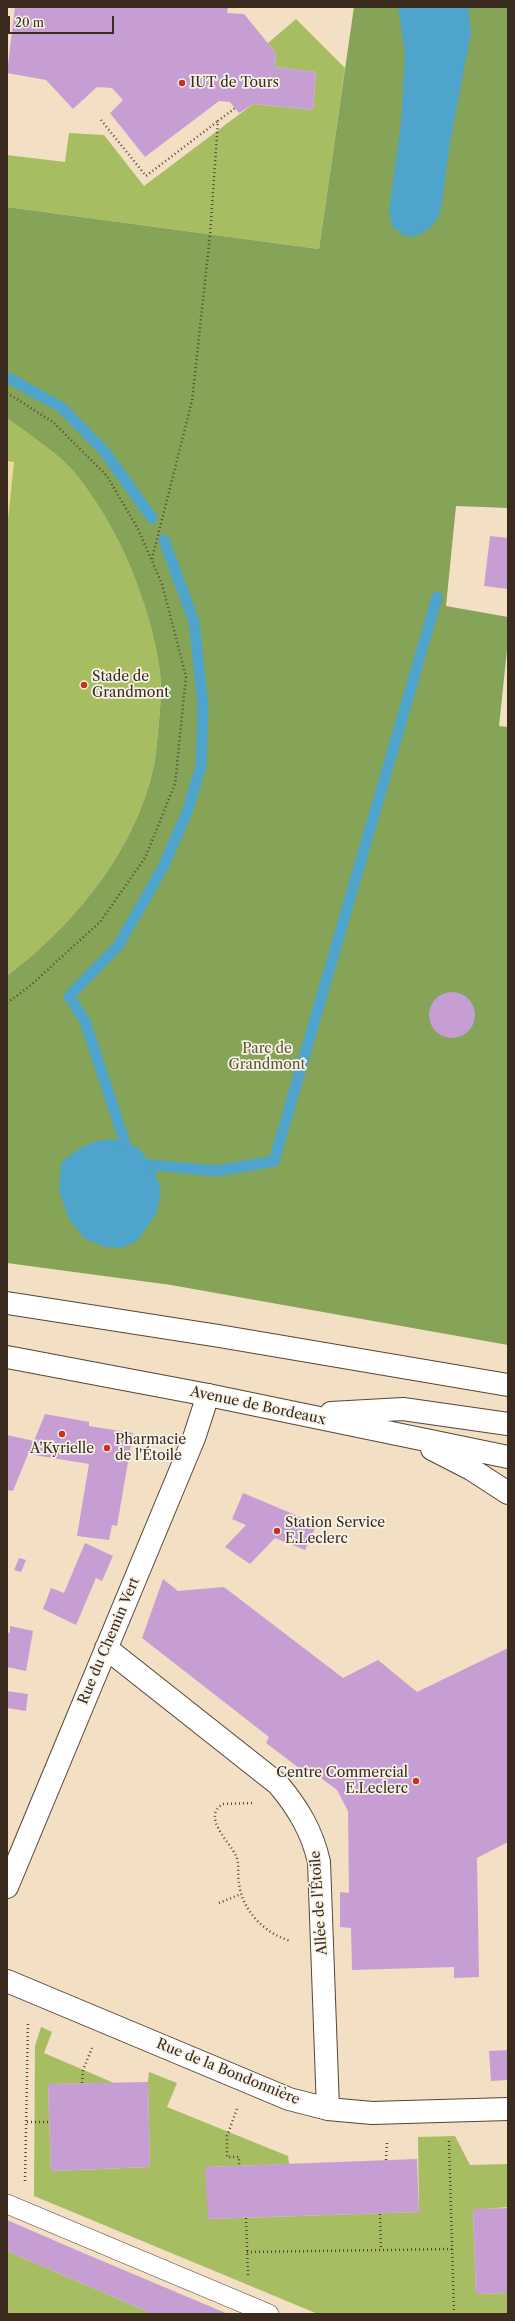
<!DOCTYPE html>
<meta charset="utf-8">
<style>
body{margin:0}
#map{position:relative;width:515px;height:2321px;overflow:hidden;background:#f3dfc3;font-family:"Libre Caslon Text",serif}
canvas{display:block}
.frame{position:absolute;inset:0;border:8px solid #3b2a1e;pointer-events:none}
.scale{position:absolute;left:8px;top:16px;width:106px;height:18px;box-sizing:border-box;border:2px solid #3b2a1e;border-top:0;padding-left:5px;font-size:12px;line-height:14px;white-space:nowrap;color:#3b2a1e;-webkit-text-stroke:3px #f7f3e8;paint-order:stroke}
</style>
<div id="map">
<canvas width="515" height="2321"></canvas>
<div class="frame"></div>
<div class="scale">20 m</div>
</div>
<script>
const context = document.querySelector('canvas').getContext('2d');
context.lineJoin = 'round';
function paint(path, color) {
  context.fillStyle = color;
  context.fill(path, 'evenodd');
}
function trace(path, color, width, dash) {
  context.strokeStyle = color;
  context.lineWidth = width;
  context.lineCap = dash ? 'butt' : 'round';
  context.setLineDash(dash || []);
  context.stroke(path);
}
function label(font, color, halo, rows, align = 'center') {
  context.font = font + ' "Libre Caslon Text",serif';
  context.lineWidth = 3.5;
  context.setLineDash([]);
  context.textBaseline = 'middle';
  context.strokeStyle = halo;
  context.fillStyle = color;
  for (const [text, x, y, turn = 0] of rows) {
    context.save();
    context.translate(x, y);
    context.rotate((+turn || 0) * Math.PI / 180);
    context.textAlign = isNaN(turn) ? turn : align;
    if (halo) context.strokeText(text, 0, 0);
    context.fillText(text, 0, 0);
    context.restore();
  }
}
paint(new Path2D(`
 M 296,19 L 345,68 L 319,249 L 7,207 L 7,155 L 65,162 L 69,133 L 104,135 L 144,186 L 253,104 L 313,110 L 316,72 L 275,67 L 276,53 L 268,43 Z
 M 7,418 C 27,433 59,454 74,472 C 106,511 129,557 144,604 C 151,626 157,649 160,672 C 162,692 160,711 158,732 C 157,742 156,754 154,765 C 136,850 75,924 7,976 Z
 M 41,2027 L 52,2032 L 44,2053 L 114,2083 L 48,2084 L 51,2171 L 150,2167 L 148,2082 L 149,2072 L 177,2083 L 167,2107 L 288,2156 L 289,2164 L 206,2167 L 209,2219 L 419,2212 L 418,2137 L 455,2136 L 470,2165 L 508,2164 L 508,2207 L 473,2210 L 476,2294 L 508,2293 L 508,2314 L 318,2314 L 34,2196 L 35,2046 Z
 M 7,2251 L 153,2314 L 7,2314 Z`), '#a7bd61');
paint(new Path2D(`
 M 354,7 L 508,7 L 508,508 L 456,506 L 446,606 L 508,617 L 508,640 L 499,726 L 508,727 L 508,1345 L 171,1285 L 7,1263 L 7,976 C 75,924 136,850 154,765 C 156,754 157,742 158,732 C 160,711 162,692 160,672 C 157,649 151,626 144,604 C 129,557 106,511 74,472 C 59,454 27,433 7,418 L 7,207 L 319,249 Z`), '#85a457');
paint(new Path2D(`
 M 7,461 L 14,462 L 8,520 L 7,520 Z`), '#eeda9e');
paint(new Path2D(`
 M 398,7 L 468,7 L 471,33 L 449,148 L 442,203 L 438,218 L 428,230 L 413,237 L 403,235 L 392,226 L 389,210 L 401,123 L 405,54 Z
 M 113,1139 L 137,1147 L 153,1165 L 161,1191 L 157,1212 L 138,1240 L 121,1248 L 105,1247 L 84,1238 L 69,1219 L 59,1191 L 61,1163 C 80,1147 88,1141 113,1139 Z`), '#4ea4ca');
trace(new Path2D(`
 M 7,377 L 61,407 L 105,452 L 152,518
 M 125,1143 L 85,1021 L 69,996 L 118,946 L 163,867 L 187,812 L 201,766 L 203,705 L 194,622 L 164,540
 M 153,1165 L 216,1171 L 274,1161 L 437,597`), '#4ea4ca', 11);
paint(new Path2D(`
 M 15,7 L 228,7 L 227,13 L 244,14 L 276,53 L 275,67 L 316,72 L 313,110 L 253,104 L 239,113 L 230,102 L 219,101 L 145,157 L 110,113 L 123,100 L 112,88 L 97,87 L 73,109 L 46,80 L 7,73 Z
 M 490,536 L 508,538 L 508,589 L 484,586 Z
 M429 1015a23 23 0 1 1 46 0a23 23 0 1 1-46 0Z
 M 45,1414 L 89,1422 L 89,1426 L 133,1433 L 117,1526 L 112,1525 L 109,1540 L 77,1536 L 89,1464 L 28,1454 L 13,1491 L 7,1490 L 7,1435 L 34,1441 Z
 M 243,1493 L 317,1524 L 305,1550 L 275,1538 L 250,1564 L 225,1547 L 246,1525 L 232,1519 Z
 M 85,1543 L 113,1556 L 102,1581 L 96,1578 L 76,1625 L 43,1609 L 51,1588 L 64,1593 Z
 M 19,1558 L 26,1560 L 21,1572 L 14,1570 Z
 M 163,1579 L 178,1591 L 224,1587 L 343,1678 L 378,1660 L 417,1692 L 508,1648 L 508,1842 L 477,1858 L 479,1977 L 454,1978 L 454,1967 L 352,1970 L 351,1928 L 340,1927 L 340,1892 L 349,1893 L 348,1811 L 337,1790 L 306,1767 L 303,1771 L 266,1743 L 269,1737 L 142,1638 Z
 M 10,1626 L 33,1631 L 26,1671 L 7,1667 L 7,1632 L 10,1633 Z
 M 7,1691 L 28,1694 L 26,1711 L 7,1708 Z
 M 508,2050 L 508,2080 L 491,2081 L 489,2051 Z
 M 148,2082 L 150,2167 L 51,2171 L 48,2084 Z
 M 417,2159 L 419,2212 L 208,2219 L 205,2167 Z
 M 508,2208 L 508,2293 L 476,2294 L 473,2209 Z
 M 7,2220 L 81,2252 L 228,2314 L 153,2314 L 7,2251 Z`), '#c79ed4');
const lane = new Path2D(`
 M 7,2204 L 269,2314`);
const street = new Path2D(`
 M 106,1648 L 278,1784 C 298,1808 312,1831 319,1862 L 328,2109
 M 7,1887 L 194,1438 L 208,1395
 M 7,1981 L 289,2099 L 328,2109 L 372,2113 L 508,2109`);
const primary = new Path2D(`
 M 7,1303 L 219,1336 L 508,1385
 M 7,1357 L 208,1395 L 508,1457
 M 331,1413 L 403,1409 L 508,1424
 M 432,1449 L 471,1469 L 508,1493`);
trace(lane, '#574537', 20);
trace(street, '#574537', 24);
trace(primary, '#574537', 24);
trace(new Path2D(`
 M 101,120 L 146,176 L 218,121
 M 7,393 L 53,422 L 107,476 L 138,529 L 162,584 L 186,677 L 175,784 L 145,858 L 100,922 L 31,985 L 7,1003
 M 152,559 L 192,401 L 210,235 L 218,121 L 235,108
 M 252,1803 L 223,1804 C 201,1817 230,1842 236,1856 C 240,1864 237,1875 239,1883 C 242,1911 265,1934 291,1941
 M 219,1903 L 241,1894
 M 82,2083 L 83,2070 L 92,2048
 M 237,2109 L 227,2136 L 227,2157 L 239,2157 L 239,2166
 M 27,2122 L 49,2122
 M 449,2141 L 454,2314
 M 386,2160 L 387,2143
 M 25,2181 L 28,2022
 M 380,2214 L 381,2250
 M 246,2218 L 248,2275
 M 247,2252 L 452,2249`), '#574537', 2.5, [1, 3]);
trace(lane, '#fff', 19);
trace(street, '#fff', 22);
trace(primary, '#fff', 22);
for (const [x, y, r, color] of [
 [182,83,4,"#c8321e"],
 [84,685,4,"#c8321e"],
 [62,1434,4,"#c8321e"],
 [107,1448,4,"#c8321e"],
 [277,1531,4,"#c8321e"],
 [416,1781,4,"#c8321e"]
]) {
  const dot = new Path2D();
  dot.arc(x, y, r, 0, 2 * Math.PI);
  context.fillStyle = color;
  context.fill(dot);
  trace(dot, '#f7f3e8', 1.5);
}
label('14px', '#3b2a1e', '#f7f3e8', [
 ["IUT de Tours",190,83],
 ["Stade de",92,677],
 ["Grandmont",92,693],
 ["Pharmacie",115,1440],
 ["de l'Étoile",115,1456],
 ["A'Kyrielle",62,1449,"center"],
 ["Station Service",285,1523],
 ["E.Leclerc",285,1539],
 ["Centre Commercial",408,1773,"right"],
 ["E.Leclerc",408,1789,"right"]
], 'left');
label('14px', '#5b5632', '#f7f3e8', [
 ["Parc de",267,1049],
 ["Grandmont",267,1065]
]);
label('14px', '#3b2a1e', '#f7f3e8', [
 ["Avenue de Bordeaux",258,1406,12],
 ["Rue du Chemin Vert",109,1641,-67],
 ["Allée de l'Étoile",319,1903,-94],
 ["Rue de la Bondonnière",228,2072,22]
]);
</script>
